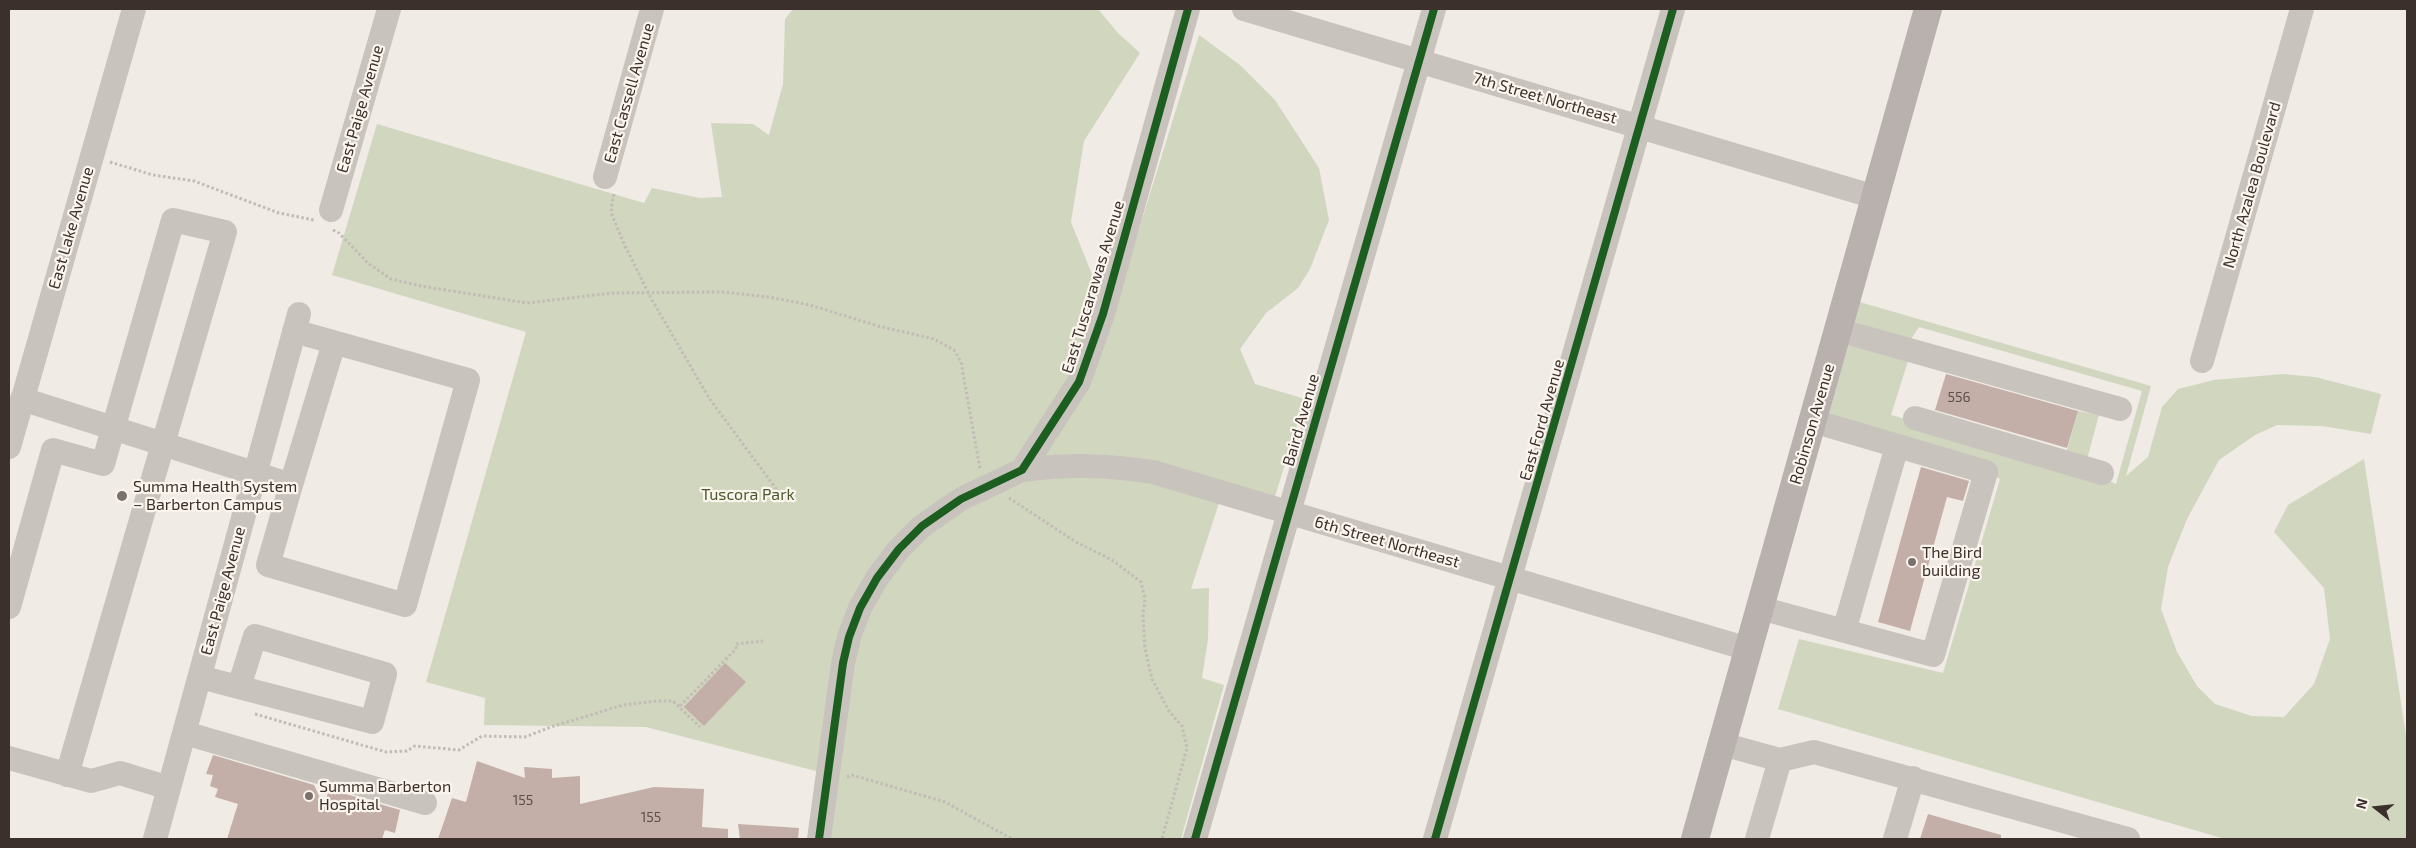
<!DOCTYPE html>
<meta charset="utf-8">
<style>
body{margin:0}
#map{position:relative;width:2416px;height:848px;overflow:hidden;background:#f0ebe5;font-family:"Exo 2",sans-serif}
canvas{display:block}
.frame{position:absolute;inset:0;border:10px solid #3b302b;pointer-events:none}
.north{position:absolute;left:2351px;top:783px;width:50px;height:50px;-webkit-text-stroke:4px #fbf5ee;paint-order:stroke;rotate:286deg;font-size:14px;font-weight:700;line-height:20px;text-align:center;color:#3b302b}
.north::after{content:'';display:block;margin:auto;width:18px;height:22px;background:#3b302b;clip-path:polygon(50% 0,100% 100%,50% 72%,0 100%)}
</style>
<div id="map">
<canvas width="2416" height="848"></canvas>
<div class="frame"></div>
<div class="north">N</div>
</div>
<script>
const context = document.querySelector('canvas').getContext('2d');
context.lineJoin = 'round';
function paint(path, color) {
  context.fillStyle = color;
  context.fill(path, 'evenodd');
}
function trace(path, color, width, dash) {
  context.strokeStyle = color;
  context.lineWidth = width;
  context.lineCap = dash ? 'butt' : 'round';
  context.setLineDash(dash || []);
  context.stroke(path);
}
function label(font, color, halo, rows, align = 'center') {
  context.font = font + ' "Exo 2",sans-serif';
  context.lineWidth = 4.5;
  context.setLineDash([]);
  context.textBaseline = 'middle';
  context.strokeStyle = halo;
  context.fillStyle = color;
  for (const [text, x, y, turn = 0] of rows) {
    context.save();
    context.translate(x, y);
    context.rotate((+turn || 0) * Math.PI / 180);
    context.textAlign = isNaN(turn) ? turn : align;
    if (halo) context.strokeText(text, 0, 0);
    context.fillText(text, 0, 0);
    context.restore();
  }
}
paint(new Path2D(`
 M 793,9 L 1098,9 L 1118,33 L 1140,53 L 1084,141 L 1071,222 L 1095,282 L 1124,278 L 1199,35 L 1240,65 L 1275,100 L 1319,168 L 1329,220 L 1310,269 L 1298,288 L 1266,313 L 1240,349 L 1255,384 L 1305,399 L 1268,519 L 1219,503 L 1191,589 L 1209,588 L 1208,639 L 1202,678 L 1224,685 L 1181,839 L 829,839 L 835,776 L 646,727 L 484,725 L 485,698 L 426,682 L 526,332 L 332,275 L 377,124 L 644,203 L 652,188 L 700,198 L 722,197 L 711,123 L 753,124 L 769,135 L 783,84 L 785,19 Z
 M 1856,301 L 2151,386 L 2126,476 L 2148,457 L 2162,407 L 2178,389 L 2214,380 L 2283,374 L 2315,377 L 2381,394 L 2371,434 L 2322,426 L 2277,425 L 2255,435 L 2219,460 L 2187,519 L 2168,567 L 2161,609 L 2177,652 L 2197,686 L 2215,704 L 2252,716 L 2284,717 L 2314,684 L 2330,639 L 2324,588 L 2274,532 L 2288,505 L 2364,459 L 2407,742 L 2407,839 L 2225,839 L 1778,709 L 1799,639 L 1943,673 L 2000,479 L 1932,446 L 1824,414 L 1843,346 L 1853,345 L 1908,361 L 1891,415 L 2065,462 L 2116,484 L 2142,391 L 1919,327 L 1911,339 L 1850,321 Z
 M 2078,411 L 2099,415 L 2086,463 L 2065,457 Z`), '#d1d6bf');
paint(new Path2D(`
 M 1946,374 L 2078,411 L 2067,448 L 1935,410 Z
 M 1921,467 L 1969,481 L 1963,501 L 1947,497 L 1910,631 L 1878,622 Z
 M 725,663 L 746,682 L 704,726 L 684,707 Z
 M 213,755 L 314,785 L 324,807 L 329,789 L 400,810 L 395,833 L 385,830 L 382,839 L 227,839 L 238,804 L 215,797 L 218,789 L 210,786 L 213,775 L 206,774 Z
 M 477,761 L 525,778 L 524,767 L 552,769 L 552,778 L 580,776 L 580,804 L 654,787 L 704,789 L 702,827 L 728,829 L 728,839 L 438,839 L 452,798 L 466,802 Z
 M 1928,814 L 2001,835 L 2001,839 L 1920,839 Z
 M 738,824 L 799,828 L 798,839 L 740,839 Z`), '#c3afa7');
trace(new Path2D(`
 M 110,162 L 153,175 L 194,181 L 279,213 L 314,220
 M 614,194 L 611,208 L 612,215 L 625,246 L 652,300 L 709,398 L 780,494
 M 333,230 L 339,233 L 369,264 L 391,279 L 421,286 L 527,303 L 612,293 L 722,292 L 769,297 L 810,305 L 878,326 L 934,339 L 954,350 L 961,362 L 980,469
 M 1009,498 L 1076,542 L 1112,560 L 1141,582 L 1145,599 L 1143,616 L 1145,649 L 1152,679 L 1169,711 L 1182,726 L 1187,748 L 1162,839
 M 680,706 L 736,649 L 736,644 L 763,641
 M 255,714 L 386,752 L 407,751 L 415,746 L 459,750 L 482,736 L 525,737 L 551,727 L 623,705 L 657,701 L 673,701 L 700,727
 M 847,777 L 852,775 L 945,802 L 1012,839`), '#c2bbb6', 3, [2.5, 2.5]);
trace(new Path2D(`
 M 1244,9 L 1875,197
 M 605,177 L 652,9
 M 331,210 L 389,9
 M 1838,330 L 2120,409
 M 2202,361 L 2302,9
 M 22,399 L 163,444 L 67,775
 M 1915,418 L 2102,473
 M 9,447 L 134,9
 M 1022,470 C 1069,464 1106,465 1153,472 L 1748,649
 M 291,485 L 334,343
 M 9,607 L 53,450 L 103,464 L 173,220 L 225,232 L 163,444 L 291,485 L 268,565 L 405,605 L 468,380 L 294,331
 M 1760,608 L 1933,655 L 1986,472 L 1813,421
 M 1844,631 L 1897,446
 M 200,677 L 372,722 L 385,674 L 255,636 L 239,687
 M 185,733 L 425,803
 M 1722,744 L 1780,760 L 1757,839
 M 9,758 L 91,781 L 120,773 L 169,788
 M 1780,760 L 1814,752 L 2128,839
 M 155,839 L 299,314
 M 819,839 L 843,663 L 849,637 L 860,608 L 877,578 L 899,549 L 922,526 L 961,499 L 1022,470 L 1079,382 L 1103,314 L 1188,9
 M 1195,839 L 1434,9
 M 1435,839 L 1673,9
 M 1895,839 L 1913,778`), '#c9c3be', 24);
trace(new Path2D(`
 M 1695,839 L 1928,9`), '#b8b1ad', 28);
trace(new Path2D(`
 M 819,839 L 843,663 L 849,637 L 860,608 L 877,578 L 899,549 L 922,526 L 961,499 L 1022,470 L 1079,382 L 1103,314 L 1188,9
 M 1195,839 L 1434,9
 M 1435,839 L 1673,9`), '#1b5e20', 8);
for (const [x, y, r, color] of [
 [122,496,6,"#7a716c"],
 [1912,562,5,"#7a716c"],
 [309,796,5,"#7a716c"]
]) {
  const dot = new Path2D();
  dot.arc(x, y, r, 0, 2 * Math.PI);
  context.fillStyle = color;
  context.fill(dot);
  trace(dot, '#fbf5ee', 2);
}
label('14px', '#5d504a', null, [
 ["556",1959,397],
 ["155",523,800],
 ["155",651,817]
]);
label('16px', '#3b302b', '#fbf5ee', [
 ["East Cassell Avenue",629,93,-74],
 ["7th Street Northeast",1545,98,16],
 ["East Paige Avenue",360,109,-74],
 ["North Azalea Boulevard",2252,185,-74],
 ["East Lake Avenue",71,228,-74],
 ["East Tuscarawas Avenue",1093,287,-73],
 ["Baird Avenue",1301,420,-74],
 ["East Ford Avenue",1542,420,-74],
 ["Robinson Avenue",1812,424,-74],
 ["6th Street Northeast",1387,542,16],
 ["East Paige Avenue",223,591,-75]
]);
label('16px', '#3b302b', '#fbf5ee', [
 ["Summa Health System",133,487],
 ["– Barberton Campus",133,505],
 ["The Bird",1922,553],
 ["building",1922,571],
 ["Summa Barberton",319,787],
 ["Hospital",319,805]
], 'left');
label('16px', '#4a5a2e', '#fbf5ee', [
 ["Tuscora Park",748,495]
]);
</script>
